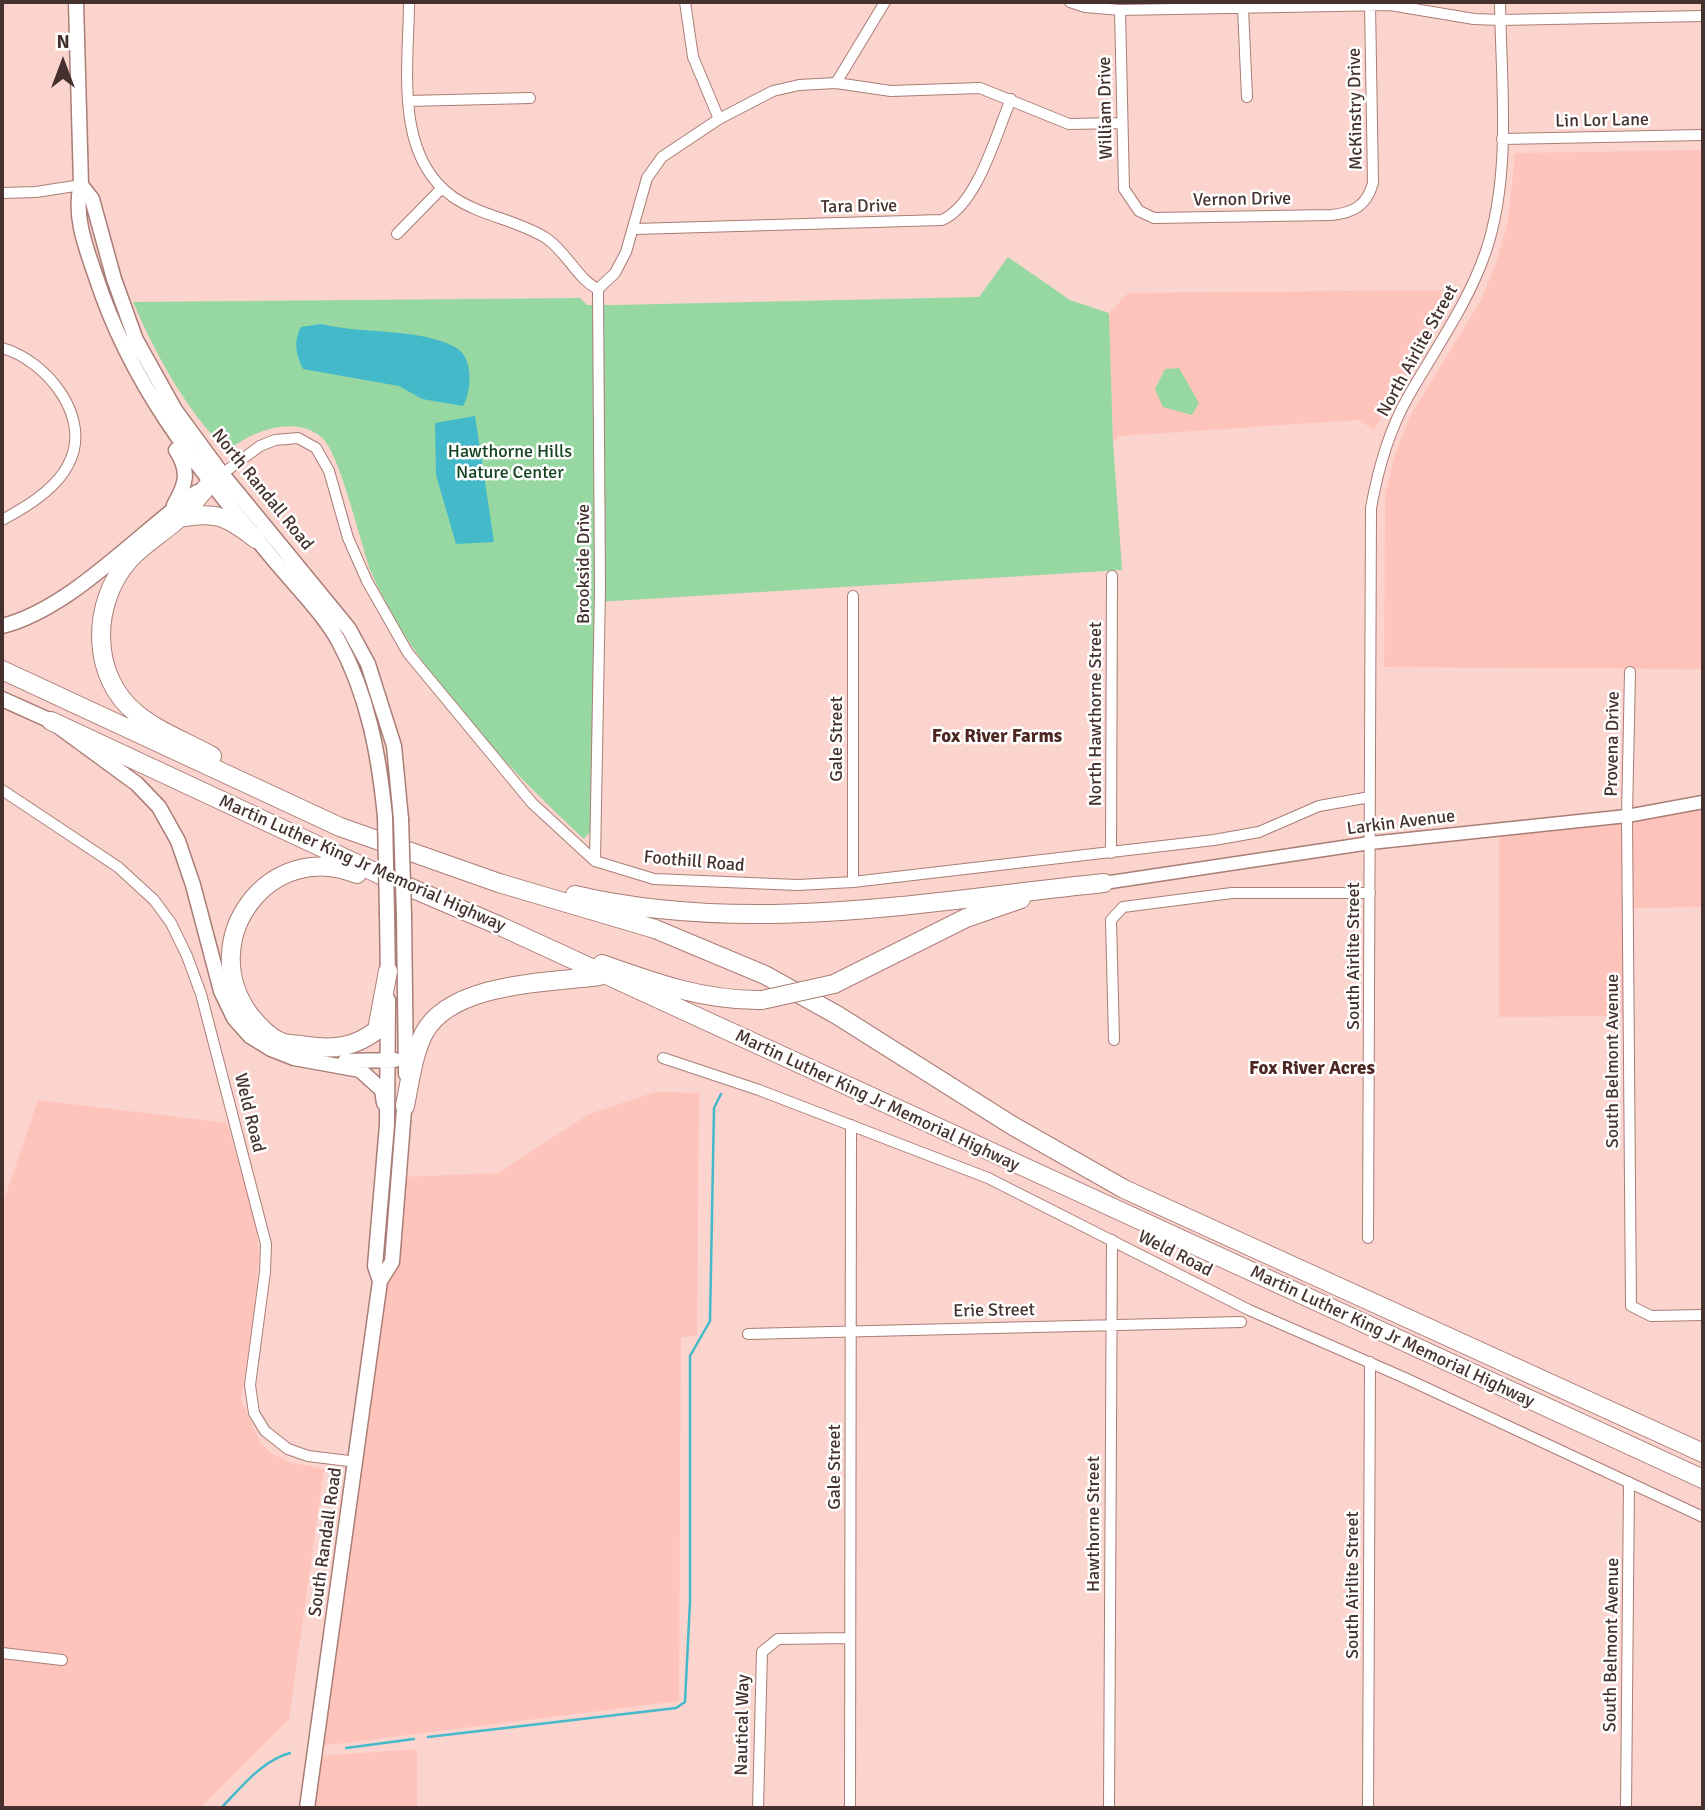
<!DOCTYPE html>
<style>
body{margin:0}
#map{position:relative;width:1705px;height:1810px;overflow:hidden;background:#fcd4ce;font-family:Signika,sans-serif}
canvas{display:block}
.frame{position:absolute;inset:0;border:4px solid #45322f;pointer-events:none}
.north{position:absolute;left:28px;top:28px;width:70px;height:70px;-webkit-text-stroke:5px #fff;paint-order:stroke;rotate:0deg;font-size:19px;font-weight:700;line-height:28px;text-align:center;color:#45322f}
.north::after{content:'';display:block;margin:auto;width:24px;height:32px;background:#45322f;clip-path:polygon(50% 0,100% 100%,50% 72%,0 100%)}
</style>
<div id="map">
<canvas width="1705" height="1810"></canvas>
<div class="frame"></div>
<div class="north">N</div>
</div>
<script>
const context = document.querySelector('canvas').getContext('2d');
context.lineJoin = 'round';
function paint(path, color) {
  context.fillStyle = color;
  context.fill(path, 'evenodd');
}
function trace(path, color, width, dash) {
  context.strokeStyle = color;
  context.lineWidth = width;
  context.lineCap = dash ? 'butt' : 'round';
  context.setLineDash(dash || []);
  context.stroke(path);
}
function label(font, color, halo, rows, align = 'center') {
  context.font = font + ' Signika,sans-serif';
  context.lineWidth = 5;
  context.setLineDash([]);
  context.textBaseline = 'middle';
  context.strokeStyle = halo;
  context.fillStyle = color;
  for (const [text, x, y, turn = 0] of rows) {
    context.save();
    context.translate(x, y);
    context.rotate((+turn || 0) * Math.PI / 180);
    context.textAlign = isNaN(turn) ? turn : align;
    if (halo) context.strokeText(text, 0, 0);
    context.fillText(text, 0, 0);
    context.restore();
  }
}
paint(new Path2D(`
 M 1703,150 L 1703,669 L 1384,667 L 1385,495 L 1394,458 L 1409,418 L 1481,300 L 1496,263 L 1508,221 L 1515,153 Z
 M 1456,290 L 1374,430 L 1358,420 L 1120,436 L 1113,442 L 1109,313 L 1128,293 Z
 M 1703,804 L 1703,907 L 1630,908 L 1629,818 Z
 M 1625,818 L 1627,1016 L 1499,1017 L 1499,831 Z
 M 655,1092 L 699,1093 L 697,1336 L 681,1337 L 679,1701 L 320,1746 L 401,1177 L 498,1173 L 589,1114 Z
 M 38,1100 L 227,1123 L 256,1224 L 259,1256 L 255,1307 L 241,1400 L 261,1444 L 271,1453 L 289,1462 L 324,1469 L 289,1719 L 200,1808 L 2,1808 L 2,1206 Z
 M 417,1749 L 417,1808 L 310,1808 L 318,1756 Z`), '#fec4bc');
paint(new Path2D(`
 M 1008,257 L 1070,300 L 1109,313 L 1113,442 L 1122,570 L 597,602 L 590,832 L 584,839 C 507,767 415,672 372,574 C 361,547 340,450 320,436 C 292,415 251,432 227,451 C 185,409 156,355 133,302 L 580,298 L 587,305 L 614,305 L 979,297 Z
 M 1179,368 L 1199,403 L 1192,415 L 1163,407 L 1155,389 L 1165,369 Z`), '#97d7a1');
paint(new Path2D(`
 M 321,324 C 361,334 420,328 455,347 C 474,357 472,391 463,406 L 422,399 L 399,386 L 303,369 C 296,355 293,341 301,327 Z
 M 475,416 L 494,542 L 456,544 L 436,475 L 435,423 Z`), '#43b9ca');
trace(new Path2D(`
 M 428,1737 L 676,1708 L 685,1702 L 690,1601 L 690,1356 L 710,1321 L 714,1108 L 721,1094
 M 346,1748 L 414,1739
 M 221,1808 C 241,1788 261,1761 290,1753`), '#43b9ca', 2.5);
const street = new Path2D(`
 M 409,2 C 409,64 393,155 453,197 C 481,216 517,220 546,238 C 567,252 577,279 598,289 L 600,589 L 595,861
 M 685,2 L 693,57 L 719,119
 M 1070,2 L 1085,7 L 1120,10 L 1390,5 L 1474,19 L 1500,20 L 1703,16
 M 1243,8 L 1247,97
 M 1120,10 L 1124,189 L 1139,211 L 1154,218 L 1331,215 C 1354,213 1367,205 1373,183 L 1370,4
 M 836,83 L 885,2
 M 409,101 L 530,98
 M 1502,139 L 1703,135
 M 2,193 L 36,192 L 81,185
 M 635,229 L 942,220 C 978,204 996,134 1011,99
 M 397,234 L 442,188
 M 598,289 L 615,273 L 626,252 L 647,178 L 662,157 L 719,119 L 773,91 L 799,85 L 836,83 L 891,91 L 980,88 L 1069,124 L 1122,123
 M 2,348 C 46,360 94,418 68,465 C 56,489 25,508 2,520
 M 222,474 L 260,446 L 275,440 L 298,438 L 316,448 L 329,471 L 348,538 L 367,581 L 408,653 L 532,803 L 595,861 L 654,879 L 798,885 L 853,882 L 1214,840 L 1259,832 L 1319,806 L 1370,797
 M 1630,672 L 1627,816 L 1631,1306 L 1651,1316 L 1703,1315
 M 2,790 L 118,867 L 154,900 L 171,923 L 187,956 L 201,994 L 266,1244 L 265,1272 L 250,1385 L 254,1413 L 265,1431 L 288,1449 L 308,1456 L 357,1462
 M 1111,853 L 1112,576
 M 853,882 L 853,596
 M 1114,1040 L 1111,920 L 1123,907 L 1232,893 L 1370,893
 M 663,1058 L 759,1090 L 988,1178 L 1249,1310 L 1405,1378 L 1703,1517
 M 1368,1238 L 1371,508 C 1378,469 1388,432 1408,397 C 1435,349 1468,304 1486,251 C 1512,173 1501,83 1500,2
 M 748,1334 L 1241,1322
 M 2,1653 L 62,1660
 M 758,1808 L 762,1652 L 778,1639 L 850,1638
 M 850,1808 L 851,1125
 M 1109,1808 L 1112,1240
 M 1368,1808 L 1370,1362
 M 1626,1808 L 1629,1482`);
const secondary = new Path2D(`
 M 1104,883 L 1370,843 L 1627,816 L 1703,802`);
const primary = new Path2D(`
 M 76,2 L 81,185 C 73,215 86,248 96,277 C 131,385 194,463 265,549 C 286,576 322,611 338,640 C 368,695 379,755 385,817
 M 81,185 L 92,199 L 114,279 L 136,340 L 175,410 L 222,474 L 349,629 L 368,664 L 394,746 L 401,819
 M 174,505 C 186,485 190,471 176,450
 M 2,626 C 71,609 138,533 197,492
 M 2,699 L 51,721 L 137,784 L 159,807 L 178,841 L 193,885 L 221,991 L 234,1018 L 250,1036 L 271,1049 L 294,1058 L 360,1070 L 382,1090 L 384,1103
 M 387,914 L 388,980
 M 404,915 L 406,1074
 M 345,1061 L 395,1060
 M 380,1281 L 392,1262 L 405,1097
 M 307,1808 L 380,1281 L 375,1266 L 387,1125 L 388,1000`);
const highway = new Path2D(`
 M 210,483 C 200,495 190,508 178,519 C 163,533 143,544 129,560 C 91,603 90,677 137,714 C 159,732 187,742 212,756
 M 179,518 C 216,511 226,516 256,539
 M 2,670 L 340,827 L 499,883 L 655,929 L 765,975 L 837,1015 L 1013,1126 L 1124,1189 L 1703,1453
 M 51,721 L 383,876 L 500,926 L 1703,1479
 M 357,874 C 270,838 195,939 249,1014 C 257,1024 268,1037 281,1042 C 288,1045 299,1044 307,1046 C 335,1050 355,1047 377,1030 L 388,971
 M 575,895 C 751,936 927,901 1104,883
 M 602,964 C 655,983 705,1001 762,1000
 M 834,984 L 966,918 L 1021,899
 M 405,1106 C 410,1081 413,1055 424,1033 C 452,982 548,983 599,976`);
trace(street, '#aa7d76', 12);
trace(secondary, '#aa7d76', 15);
trace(primary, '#aa7d76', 17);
trace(highway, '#aa7d76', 20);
trace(street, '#fff', 10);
trace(secondary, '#fff', 12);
trace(primary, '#fff', 14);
trace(highway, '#fff', 18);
const primaryBridge = new Path2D(`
 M 385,817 L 387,914
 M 401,819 L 404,915`);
const highwayBridge = new Path2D(`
 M 762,1000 L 834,984`);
trace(primaryBridge, '#aa7d76', 17, []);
trace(highwayBridge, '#aa7d76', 20, []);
trace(primaryBridge, '#fff', 14);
trace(highwayBridge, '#fff', 18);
label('18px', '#45322f', '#fff', [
 ["William Drive",1106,108,-91],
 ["McKinstry Drive",1356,109,-91],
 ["Lin Lor Lane",1602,121,-1],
 ["Vernon Drive",1242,200,-1],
 ["Tara Drive",859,207,-1],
 ["North Airlite Street",1418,351,-61],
 ["North Randall Road",262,490,51],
 ["Brookside Drive",584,564,-90],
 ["North Hawthorne Street",1096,714,-90],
 ["Gale Street",837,739,-90],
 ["Provena Drive",1613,744,-89],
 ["Larkin Avenue",1401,823,-7],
 ["Foothill Road",694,862,5],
 ["Martin Luther King Jr Memorial Highway",362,864,24],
 ["South Airlite Street",1354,956,-90],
 ["South Belmont Avenue",1613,1061,-90],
 ["Martin Luther King Jr Memorial Highway",877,1101,25],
 ["Weld Road",249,1113,76],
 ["Weld Road",1175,1254,27],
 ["Erie Street",994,1311,-1],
 ["Martin Luther King Jr Memorial Highway",1392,1337,25],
 ["Gale Street",835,1467,-90],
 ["Hawthorne Street",1094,1524,-90],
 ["South Randall Road",326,1542,-82],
 ["South Airlite Street",1353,1585,-90],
 ["South Belmont Avenue",1612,1645,-89],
 ["Nautical Way",743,1725,-89]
]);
label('18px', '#13441f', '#fff', [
 ["Hawthorne Hills",510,452],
 ["Nature Center",510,473]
]);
label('bold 19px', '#4d2823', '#fff', [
 ["Fox River Farms",997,737],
 ["Fox River Acres",1312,1069]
]);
</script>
